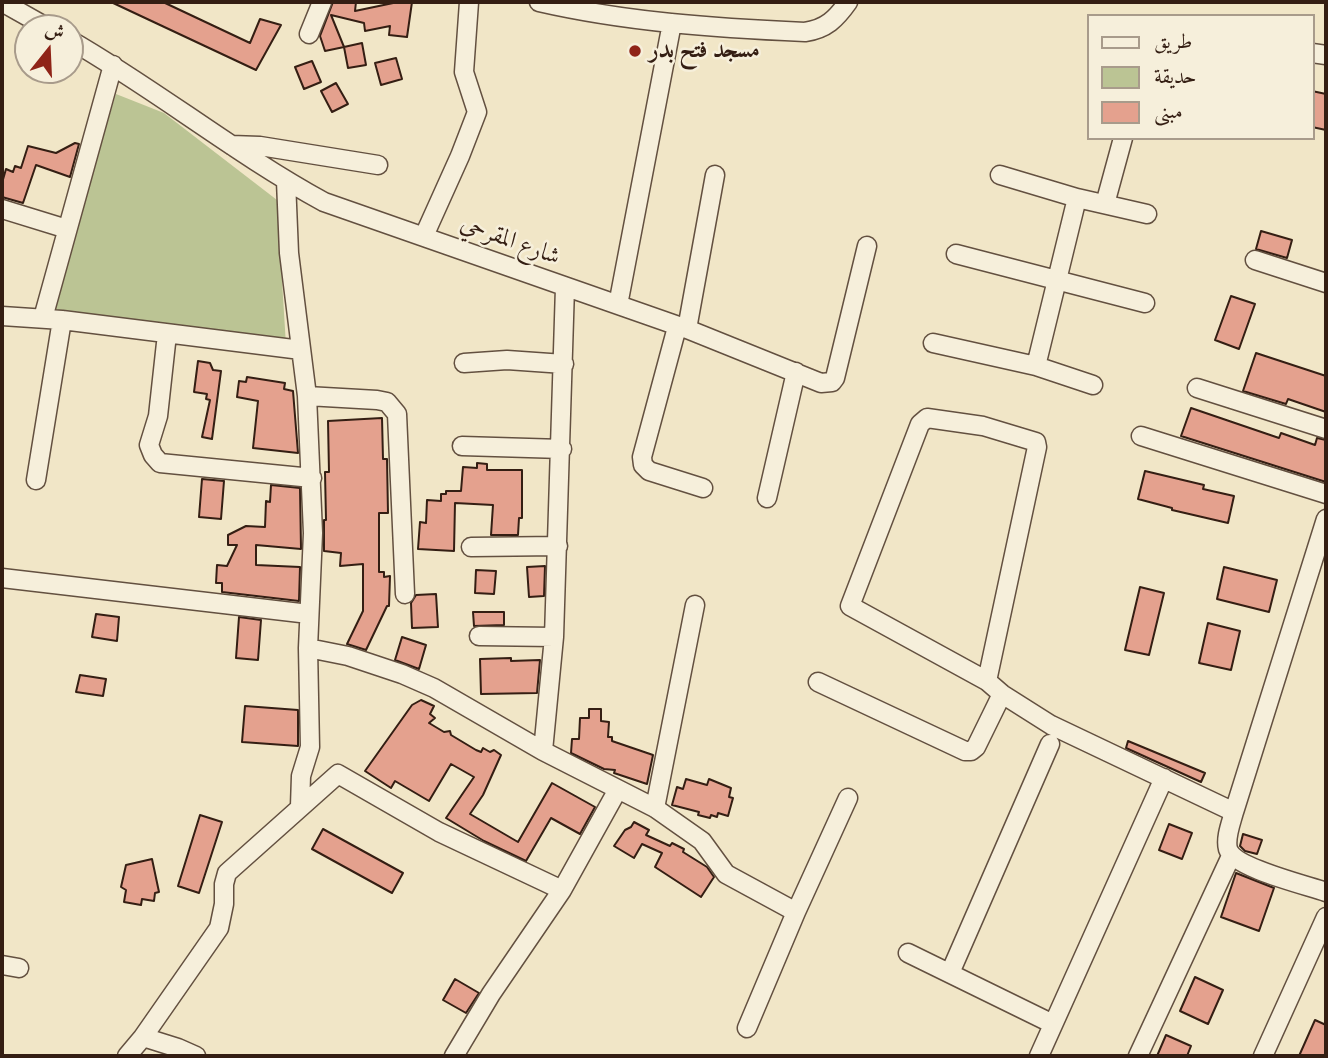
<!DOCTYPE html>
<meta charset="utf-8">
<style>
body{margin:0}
#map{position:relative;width:1328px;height:1058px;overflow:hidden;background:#f1e6c7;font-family:"IM FELL Great Primer",Amiri,serif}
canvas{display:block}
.frame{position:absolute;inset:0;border:4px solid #341e13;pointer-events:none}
.legend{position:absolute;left:1087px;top:14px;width:228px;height:126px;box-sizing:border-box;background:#f6efdb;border:2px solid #a89b8b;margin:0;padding:9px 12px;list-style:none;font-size:21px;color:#341e13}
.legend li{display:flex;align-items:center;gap:14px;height:35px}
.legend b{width:35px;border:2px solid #a89b8b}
.north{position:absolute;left:14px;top:14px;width:70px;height:70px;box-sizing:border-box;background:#f6efdb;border:2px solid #a89b8b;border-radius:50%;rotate:18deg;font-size:19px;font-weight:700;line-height:28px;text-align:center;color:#341e13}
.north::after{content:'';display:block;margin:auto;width:24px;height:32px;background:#8f2418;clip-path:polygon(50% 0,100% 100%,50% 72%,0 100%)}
</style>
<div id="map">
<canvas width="1328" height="1058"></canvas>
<div class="frame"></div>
<ul class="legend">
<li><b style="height:9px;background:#f6efdb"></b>طريق</li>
<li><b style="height:19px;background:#bbc494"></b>حديقة</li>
<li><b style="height:19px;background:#e4a18e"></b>مبنى</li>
</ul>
<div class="north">ش</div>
</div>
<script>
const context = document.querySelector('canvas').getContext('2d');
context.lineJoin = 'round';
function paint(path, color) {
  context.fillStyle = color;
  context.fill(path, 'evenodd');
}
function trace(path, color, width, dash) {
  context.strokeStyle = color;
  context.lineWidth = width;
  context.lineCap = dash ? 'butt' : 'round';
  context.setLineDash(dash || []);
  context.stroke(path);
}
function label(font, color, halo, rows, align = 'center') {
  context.font = font + ' "IM FELL Great Primer",Amiri,serif';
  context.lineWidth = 5;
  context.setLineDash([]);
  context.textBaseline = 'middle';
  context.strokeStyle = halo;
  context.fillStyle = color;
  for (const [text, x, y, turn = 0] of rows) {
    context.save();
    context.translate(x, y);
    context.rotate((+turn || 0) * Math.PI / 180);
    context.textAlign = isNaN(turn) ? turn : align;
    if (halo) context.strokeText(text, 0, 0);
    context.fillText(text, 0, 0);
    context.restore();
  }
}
paint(new Path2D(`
 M 116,94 L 164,113 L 277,200 L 286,345 L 48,314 Z`), '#bbc494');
const building = new Path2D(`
 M 111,2 L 163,2 L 250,43 L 260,19 L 281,25 L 256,70 Z
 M 333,2 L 356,2 L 355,11 L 398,2 L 412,2 L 407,37 L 389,35 L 390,26 L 365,31 L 364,23 L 331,15 L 344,47 L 325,51 L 320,36 Z
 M 362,43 L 366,65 L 348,68 L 344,47 Z
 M 396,58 L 402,79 L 381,85 L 375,63 Z
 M 312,61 L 321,82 L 304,89 L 295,67 Z
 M 336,83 L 348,104 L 332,112 L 321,91 Z
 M 1312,91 L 1326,94 L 1326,130 L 1312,127 Z
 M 75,143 L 79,144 L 70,177 L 36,165 L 23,203 L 2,197 L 2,183 L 6,169 L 13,172 L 15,166 L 21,168 L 28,146 L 56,153 Z
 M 1261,231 L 1292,240 L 1287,258 L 1256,249 Z
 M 1231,296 L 1255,304 L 1239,349 L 1215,340 Z
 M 1256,353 L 1326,376 L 1326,412 L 1288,399 L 1286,404 L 1243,391 Z
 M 198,361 L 210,363 L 213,370 L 221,371 L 212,439 L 202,437 L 210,400 L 206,399 L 207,394 L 194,392 Z
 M 247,377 L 285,383 L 284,389 L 293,391 L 298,453 L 253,448 L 258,401 L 237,397 L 239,381 L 246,382 Z
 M 1191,408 L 1279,438 L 1281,433 L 1315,445 L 1317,438 L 1326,440 L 1326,482 L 1181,436 Z
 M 382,418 L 383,459 L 387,459 L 388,513 L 379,513 L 379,572 L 384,572 L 384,577 L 390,576 L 389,606 L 387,606 L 366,650 L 347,644 L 363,611 L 363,564 L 340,566 L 341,553 L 324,551 L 324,520 L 326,520 L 325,472 L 329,472 L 328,421 Z
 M 477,463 L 487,464 L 487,470 L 522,470 L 522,518 L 519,518 L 518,535 L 491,535 L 493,505 L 455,503 L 454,551 L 418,549 L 420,522 L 426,523 L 427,500 L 441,501 L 441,494 L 446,494 L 446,491 L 461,491 L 463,467 L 477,468 Z
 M 1145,471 L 1204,485 L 1203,489 L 1234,496 L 1228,523 L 1172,510 L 1172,508 L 1138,499 Z
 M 202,479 L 224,481 L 221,519 L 199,517 Z
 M 271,485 L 300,488 L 301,549 L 256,545 L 256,565 L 300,567 L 299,601 L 222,592 L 222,583 L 216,583 L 217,565 L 227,566 L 237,545 L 228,545 L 228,535 L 246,526 L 265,527 L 266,501 L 270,502 Z
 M 545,566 L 544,596 L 529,597 L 527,567 Z
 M 1224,567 L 1277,580 L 1269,612 L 1217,599 Z
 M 476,570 L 496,571 L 494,594 L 475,593 Z
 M 1140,587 L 1164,593 L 1149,655 L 1125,650 Z
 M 436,594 L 438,627 L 412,628 L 411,603 L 416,595 Z
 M 473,612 L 504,612 L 504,625 L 474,626 Z
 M 96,614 L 119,617 L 117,641 L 92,637 Z
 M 239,617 L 261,620 L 258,660 L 236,658 Z
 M 1208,623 L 1240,631 L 1231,670 L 1199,663 Z
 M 402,637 L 426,645 L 419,669 L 395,660 Z
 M 511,658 L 511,661 L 540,660 L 537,693 L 481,694 L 480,659 Z
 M 80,675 L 106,679 L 103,696 L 76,692 Z
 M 421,700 L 434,706 L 430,714 L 435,718 L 429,723 L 444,732 L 450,731 L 451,735 L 476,750 L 481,752 L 483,748 L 490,752 L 494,750 L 501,755 L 483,795 L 470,814 L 518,842 L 552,783 L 595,807 L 580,834 L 551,818 L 526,861 L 484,841 L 446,818 L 474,777 L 451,764 L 429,801 L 395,781 L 391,788 L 365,771 L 412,705 Z
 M 245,706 L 298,710 L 298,746 L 242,742 Z
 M 589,709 L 601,709 L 601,721 L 609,722 L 608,737 L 612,737 L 612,741 L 653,755 L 647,784 L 614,773 L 615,770 L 604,769 L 571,753 L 572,739 L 579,739 L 580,718 L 589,718 Z
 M 1128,741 L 1205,773 L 1201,782 L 1126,748 Z
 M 686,779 L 707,785 L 709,779 L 731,788 L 729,797 L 733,798 L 728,816 L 718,813 L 717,817 L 711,815 L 710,818 L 698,815 L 699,812 L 672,805 L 677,787 L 683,789 Z
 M 200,815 L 222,822 L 199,893 L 178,886 Z
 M 634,822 L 649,830 L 646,835 L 670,846 L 672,843 L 684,849 L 683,852 L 707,867 L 714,877 L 701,897 L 655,867 L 662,853 L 642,844 L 634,858 L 614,846 L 625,830 L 631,827 Z
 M 1169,824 L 1192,833 L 1182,859 L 1159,850 Z
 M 323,829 L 403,873 L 392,893 L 312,849 Z
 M 1243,834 L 1262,840 L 1257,854 L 1245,851 L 1240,846 Z
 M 152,859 L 159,892 L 155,893 L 154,901 L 142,899 L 141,905 L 124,902 L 126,890 L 121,887 L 126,865 Z
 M 1236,873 L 1274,888 L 1259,931 L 1221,917 Z
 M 1195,977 L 1223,990 L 1208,1024 L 1180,1011 Z
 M 455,979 L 479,993 L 466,1013 L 443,1000 Z
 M 1315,1020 L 1326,1025 L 1326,1056 L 1299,1056 Z
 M 1166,1035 L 1191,1046 L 1187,1056 L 1157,1056 Z`);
paint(building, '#e4a18e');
trace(building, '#341e13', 2);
const minor = new Path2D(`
 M 2,2 L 48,28
 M 539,2 C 626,22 715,28 805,32 C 826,29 836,19 848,2
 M 309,34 L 322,2
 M 70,40 C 157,90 236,154 324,202 L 687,329 L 821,383 L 832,382 L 835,378 L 867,246
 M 1312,53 L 1326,55
 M 231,145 L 260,146 L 378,165
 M 1000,175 L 1077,198 L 1147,214
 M 286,181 L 289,253 L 307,396 L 313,533 L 308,648 L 310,747 L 301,776 L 300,806
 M 1105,204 L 1123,138
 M 2,209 L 67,229
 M 424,236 L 460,156 L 477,112 L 464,72 L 469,2
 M 956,254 L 1145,303
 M 1255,260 L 1326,283
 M 618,305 L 672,23
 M 2,316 L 62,320 L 301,350
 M 43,318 L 113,65
 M 677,327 L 642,457 L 643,465 L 649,471 L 703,488
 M 687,329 L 715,175
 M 167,334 L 158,416 L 149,445 L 153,455 L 160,463 L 312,478
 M 933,343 L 1036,366 L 1093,385
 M 464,363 L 507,360 L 564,364
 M 1036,366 L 1077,198
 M 1197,388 L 1326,429
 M 307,396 L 377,400 L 387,402 L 397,414 L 405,594
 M 1141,436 L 1326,494
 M 462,446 L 562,449
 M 36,480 L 62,320
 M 767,498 L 796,372
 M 1326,519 L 1234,812 C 1231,823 1225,838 1228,849 C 1234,868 1306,885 1326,892
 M 471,547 L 558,546
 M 2,578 L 309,614
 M 479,636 L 554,637
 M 308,648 L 348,656 L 402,674 L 434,688 L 543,751 L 655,808 L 702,841 L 726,874 L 796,912 L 747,1028
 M 987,681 L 1037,447 L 1036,442 L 983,426 L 927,418 L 920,424 L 850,606 L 987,681 L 1002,694 L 1051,725 L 1234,812
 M 818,682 L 965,751 L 971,751 L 976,747 L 1002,694
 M 543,751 L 554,637 L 565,287
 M 655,808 L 695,605
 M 796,912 L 848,798
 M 908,953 L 1053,1024
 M 2,965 L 19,968
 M 950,973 L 1050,744
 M 143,1037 L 219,928 L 224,904 L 224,884 L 227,873 L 338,774 L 439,832 L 562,890
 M 127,1056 L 143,1037 L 178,1048 L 196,1056
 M 454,1056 L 491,994 L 562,890 L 617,791
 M 1039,1056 L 1164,778
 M 1138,1056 L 1231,856
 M 1263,1056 L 1326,917`);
trace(minor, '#635040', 21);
trace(minor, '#f6efdb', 18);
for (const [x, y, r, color] of [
 [635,51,7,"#8f2418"]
]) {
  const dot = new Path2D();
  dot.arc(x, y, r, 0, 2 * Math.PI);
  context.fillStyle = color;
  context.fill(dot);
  trace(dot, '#f6efdb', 2.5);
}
label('bold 24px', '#341e13', '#f6efdb', [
 ["مسجد فتح بدر",649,51]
], 'left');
label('24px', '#341e13', '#f6efdb', [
 ["شارع المقرحي",510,241,20]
]);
</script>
